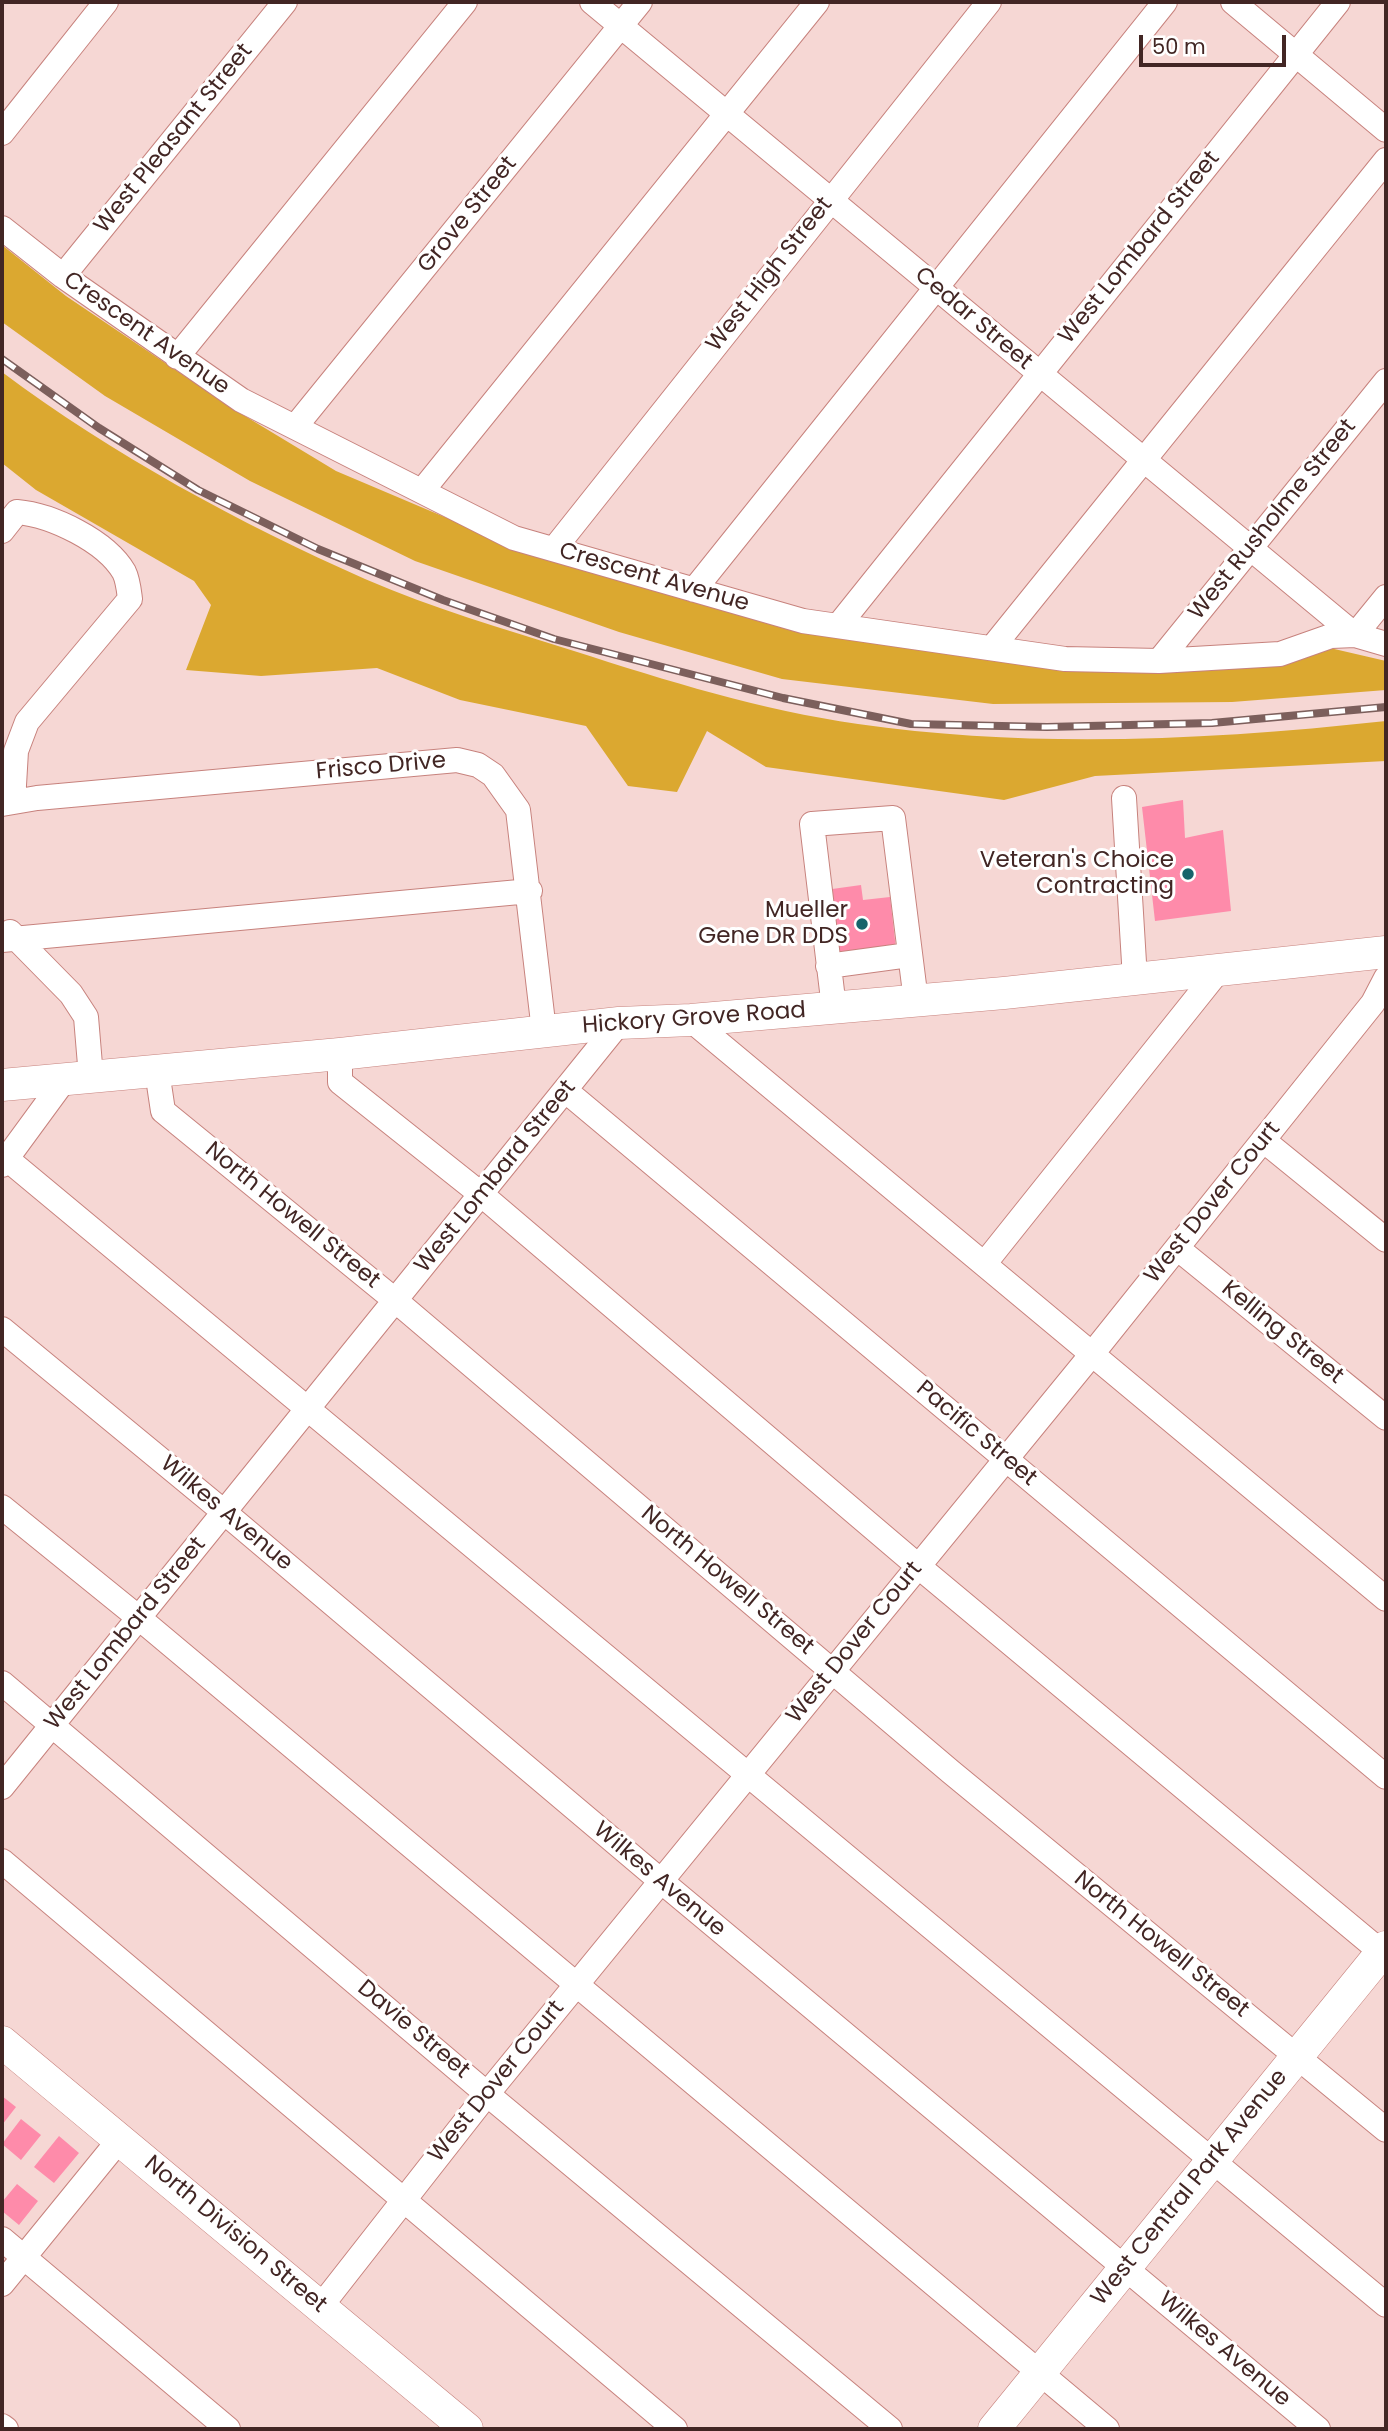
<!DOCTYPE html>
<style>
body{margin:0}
#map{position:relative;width:1388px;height:2431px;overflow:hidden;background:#f6d7d4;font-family:Poppins,sans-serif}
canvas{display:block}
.frame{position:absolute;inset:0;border:4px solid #422624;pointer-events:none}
.scale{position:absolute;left:1139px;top:35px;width:147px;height:32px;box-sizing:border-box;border:4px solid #422624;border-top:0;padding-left:9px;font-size:21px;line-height:24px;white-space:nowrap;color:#422624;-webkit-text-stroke:5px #fff;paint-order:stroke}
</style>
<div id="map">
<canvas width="1388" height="2431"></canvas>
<div class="frame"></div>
<div class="scale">50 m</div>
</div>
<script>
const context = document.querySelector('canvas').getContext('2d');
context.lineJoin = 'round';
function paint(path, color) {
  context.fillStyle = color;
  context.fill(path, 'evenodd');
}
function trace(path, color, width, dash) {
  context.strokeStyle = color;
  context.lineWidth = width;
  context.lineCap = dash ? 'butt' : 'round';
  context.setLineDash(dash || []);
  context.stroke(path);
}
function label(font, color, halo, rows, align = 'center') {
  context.font = font + ' Poppins,sans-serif';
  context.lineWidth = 6;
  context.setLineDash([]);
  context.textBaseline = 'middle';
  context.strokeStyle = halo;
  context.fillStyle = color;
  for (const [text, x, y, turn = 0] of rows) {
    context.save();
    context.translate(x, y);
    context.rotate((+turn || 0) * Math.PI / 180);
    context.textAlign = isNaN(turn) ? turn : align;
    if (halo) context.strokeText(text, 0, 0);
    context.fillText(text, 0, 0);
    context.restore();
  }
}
paint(new Path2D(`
 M 2,245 L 66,296 L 235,410 L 336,471 L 506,543 L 1017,662 L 1330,648 L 1386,661 L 1386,690 L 1232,702 L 993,704 L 782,679 L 619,632 L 415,561 L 250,481 L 105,396 L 2,322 Z
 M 2,372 C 113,455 239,523 365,579 C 432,608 504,629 574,651 C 667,681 761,710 858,724 C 1032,749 1212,740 1386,721 L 1386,761 L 1095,776 L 1004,800 L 766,767 L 707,731 L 677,792 L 628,786 L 586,726 L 460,700 L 377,668 L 261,676 L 186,670 L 211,605 L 194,581 L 36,490 L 2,463 Z`), '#dba830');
paint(new Path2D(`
 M 1183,800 L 1185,838 L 1223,830 L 1231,911 L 1155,921 L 1142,807 Z
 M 861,885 L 863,900 L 890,897 L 896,949 L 834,957 L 825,890 Z
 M 2,2096 L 16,2107 L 2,2125 Z
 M 21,2119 L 41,2135 L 21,2160 L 2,2144 Z
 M 59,2136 L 79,2153 L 54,2183 L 34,2167 Z
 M 17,2184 L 38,2201 L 19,2225 L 2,2211 L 2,2202 Z`), '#fe8baa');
const minor = new Path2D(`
 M 592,2 L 1355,635 L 1386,597
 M 1233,2 L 1386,130
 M 2,133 L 106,2
 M 2,228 L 63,276 L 241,400 L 514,538 L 803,621 L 1065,659 L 1159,661 L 1280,654 L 1331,636 L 1355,635 L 1386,644
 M 63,276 L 285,2
 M 177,357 L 465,2
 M 295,427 L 640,2
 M 422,491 L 817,2
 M 2,531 L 17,512 C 52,515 106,541 124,572 C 128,580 129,591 130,599 L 27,722 L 16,751 L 13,802
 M 554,549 L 989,2
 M 694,590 L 1165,2
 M 838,626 L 1338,2
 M 992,648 L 1386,160
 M 1159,661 L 1386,381
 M 1124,798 L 1135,979
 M 2,804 L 37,798 L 457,760 L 478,765 L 493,775 L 518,810 L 544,1031
 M 10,932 L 71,994 L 86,1017 L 91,1077
 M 2,940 L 530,891
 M 828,966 L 909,955
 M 834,1008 L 812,824 L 893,818 L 916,1001
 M 691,1020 L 1386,1599
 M 340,1054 L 340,1082 L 482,1195 L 918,1566 L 1386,1956
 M 157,1071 L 163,1111 L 396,1301 L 951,1772 L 1386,2130
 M 566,1091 L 1386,1777
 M 1263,1140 L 1386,1240
 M 7,1159 L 1386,2305
 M 2,1165 L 65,1079
 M 1177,1248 L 1386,1418
 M 985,1263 L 1219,970
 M 2,1329 L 224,1512 L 661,1881 L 1318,2429
 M 2,1507 L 139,1618 L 1107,2429
 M 2,1683 L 487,2094 L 890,2429
 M 2,1787 L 619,1023
 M 2,1861 L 675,2429
 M 2,2239 L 228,2429
 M 2,2284 L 120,2139
 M 321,2306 L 487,2094 L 1092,1354 L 1373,1003 L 1386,978
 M 2,2426 L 6,2429`);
const major = new Path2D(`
 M 2,1085 L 340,1054 L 619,1023 L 691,1020 L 1004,993 L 1386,952
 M 2,2042 L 467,2429
 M 994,2429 L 1386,1947`);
trace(minor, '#c7827d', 26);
trace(major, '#c7827d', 33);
trace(minor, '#fff', 24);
trace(major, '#fff', 32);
const rail = new Path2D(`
 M 2,359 L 99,428 L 198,490 L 318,549 L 443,600 L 554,639 L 783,698 L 911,724 L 1047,727 L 1212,723 L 1386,707`);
trace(rail, '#7c5f5c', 8);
trace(rail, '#fff', 5, [16]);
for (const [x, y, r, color] of [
 [1188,874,7,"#16646b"],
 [862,924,7,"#16646b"]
]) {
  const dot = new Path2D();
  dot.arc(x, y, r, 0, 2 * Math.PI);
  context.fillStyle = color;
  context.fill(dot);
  trace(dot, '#fff', 2.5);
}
label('23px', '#422624', '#fff', [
 ["West Pleasant Street",174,139,-51],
 ["Grove Street",468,215,-51],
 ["West Lombard Street",1140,248,-51],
 ["West High Street",770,275,-52],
 ["Cedar Street",973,319,40],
 ["Crescent Avenue",146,334,35],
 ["West Rusholme Street",1273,520,-51],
 ["Crescent Avenue",654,578,16],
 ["Frisco Drive",381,767,-5],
 ["Hickory Grove Road",694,1019,-4],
 ["West Lombard Street",496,1177,-51],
 ["West Dover Court",1213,1203,-51],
 ["North Howell Street",292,1216,39],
 ["Kelling Street",1282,1333,39],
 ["Pacific Street",976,1434,40],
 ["Wilkes Avenue",226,1514,40],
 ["North Howell Street",727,1581,40],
 ["West Lombard Street",126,1634,-51],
 ["West Dover Court",855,1643,-51],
 ["Wilkes Avenue",659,1880,40],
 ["North Howell Street",1161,1945,39],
 ["Davie Street",413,2030,40],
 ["West Dover Court",497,2082,-51],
 ["West Central Park Avenue",1190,2188,-51],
 ["North Division Street",235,2235,40],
 ["Wilkes Avenue",1224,2350,40]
]);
label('23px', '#422624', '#fff', [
 ["Veteran's Choice",1174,861],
 ["Contracting",1174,887],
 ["Mueller",848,911],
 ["Gene DR DDS",848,937]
], 'right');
</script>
